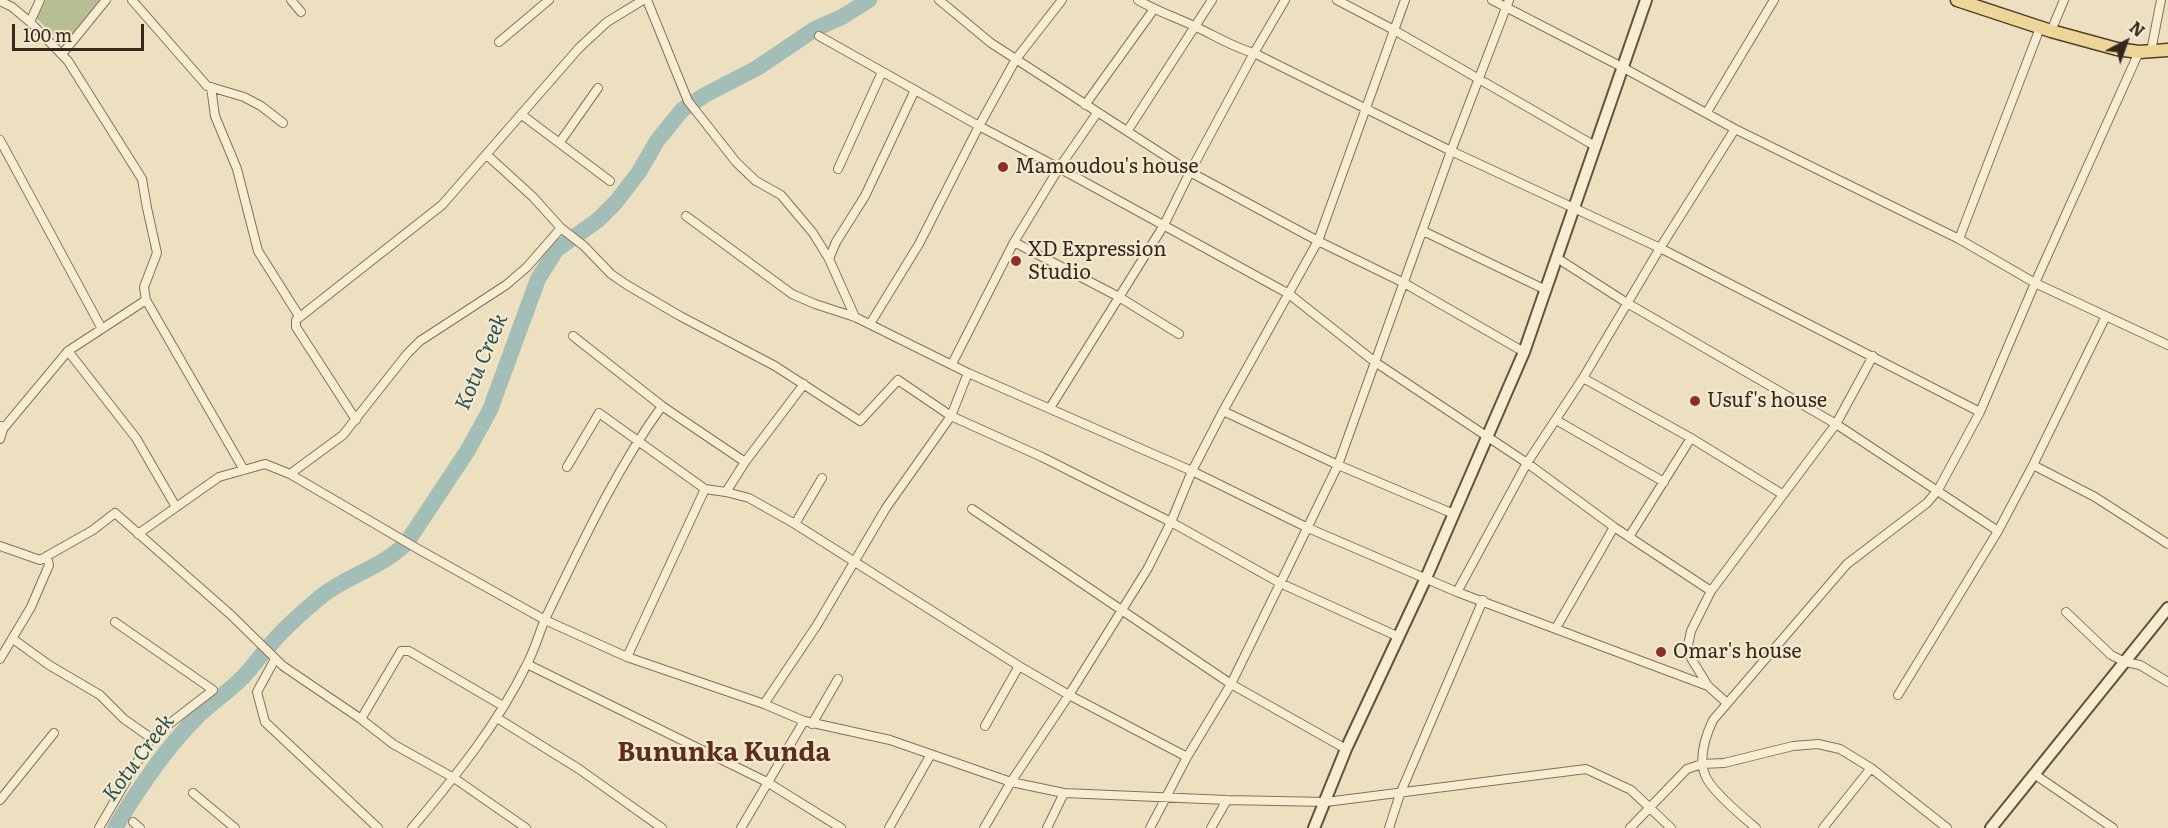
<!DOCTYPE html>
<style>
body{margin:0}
#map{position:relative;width:2168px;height:828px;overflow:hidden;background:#ece0c0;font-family:Literata,serif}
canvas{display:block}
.north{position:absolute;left:2096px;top:12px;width:60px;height:60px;-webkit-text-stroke:4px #f4eacf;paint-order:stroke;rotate:41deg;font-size:16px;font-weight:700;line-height:24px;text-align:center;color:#34281c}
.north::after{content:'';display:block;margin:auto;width:21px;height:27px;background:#34281c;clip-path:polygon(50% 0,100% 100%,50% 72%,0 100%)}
.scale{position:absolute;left:12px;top:24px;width:132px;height:27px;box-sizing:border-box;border:3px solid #34281c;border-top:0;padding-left:8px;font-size:18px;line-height:21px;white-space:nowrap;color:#34281c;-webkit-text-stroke:4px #f4eacf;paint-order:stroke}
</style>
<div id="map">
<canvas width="2168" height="828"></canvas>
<div class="north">N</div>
<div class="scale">100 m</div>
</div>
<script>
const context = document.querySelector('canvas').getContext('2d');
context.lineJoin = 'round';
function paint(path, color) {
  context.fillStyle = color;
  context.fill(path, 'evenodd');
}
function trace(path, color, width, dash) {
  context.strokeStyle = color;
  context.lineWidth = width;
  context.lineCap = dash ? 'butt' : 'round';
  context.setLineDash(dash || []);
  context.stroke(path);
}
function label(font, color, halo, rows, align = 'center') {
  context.font = font + ' Literata,serif';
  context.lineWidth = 4.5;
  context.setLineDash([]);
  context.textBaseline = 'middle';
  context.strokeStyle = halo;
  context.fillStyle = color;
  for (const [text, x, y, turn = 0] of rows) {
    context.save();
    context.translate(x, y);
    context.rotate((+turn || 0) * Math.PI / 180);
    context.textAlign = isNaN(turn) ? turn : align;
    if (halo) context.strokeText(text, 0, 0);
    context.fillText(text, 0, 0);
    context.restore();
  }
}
paint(new Path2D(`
 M 44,0 L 101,0 L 69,41 L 61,42 L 35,17 Z`), '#b8be94');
trace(new Path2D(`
 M 115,828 C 138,789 164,750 196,718 C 210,703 229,692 244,676 C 251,669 257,660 264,652 C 281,631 302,612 323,595 C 349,575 385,566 407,542 L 468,450 L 490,410 L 538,279 L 556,250 L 598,220 L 616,202 L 639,172 L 657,141 L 682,110 L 705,95 L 757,68 L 815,29 L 842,17 L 869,0`), '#a2beb6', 16);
const street = new Path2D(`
 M 132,0 L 207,86 L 244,97 L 261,106 L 283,123
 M 291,0 L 301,12
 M 647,0 L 688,101 L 736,162 L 756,181 L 781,195 L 813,233 L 829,259 L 855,317
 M 939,0 L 991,43 L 1190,172 L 1318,241 L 1404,283 L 1524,352
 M 1138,0 C 1156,11 1175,17 1194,26 C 1214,35 1232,47 1254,53 L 1451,151 L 1660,248 L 1980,412
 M 1337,0 L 1394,30 L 1595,146
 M 1492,0 L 1622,67 L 1735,129 L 1959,239 L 2035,283 L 2168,345
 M 0,1 L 12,7 L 30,22 L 68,61 L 142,179 L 147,208 L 157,253 L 144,287 L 146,300 L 244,470
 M 30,22 L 40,0
 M 2051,31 L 2064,0
 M 819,36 L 979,126 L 1059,168 L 1289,294 L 1375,362 L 1527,463 L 1614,527 L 1711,591
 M 499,42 L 549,0
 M 2151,51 L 2161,0
 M 62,54 L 106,0
 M 211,87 L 215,116 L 237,169 L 258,251 L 299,316
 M 1085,105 L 1154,9
 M 1707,112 L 1774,0
 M 522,115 L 610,181
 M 1128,130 L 1212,0
 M 0,140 L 102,329
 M 560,142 L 598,88
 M 838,169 L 882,72
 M 686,216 L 792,294 L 815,304 L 855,317 L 968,373 L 1192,471 L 1308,528 L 1457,592 L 1708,686
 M 561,228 L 584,246 L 611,274 L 627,285 L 680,316 L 775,366 L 860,421 L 898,380 L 951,416 L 1042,457 L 1171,522 L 1280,583 L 1399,637
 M 1423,231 L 1546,290
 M 1959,239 L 2040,28
 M 1014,242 L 1119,297 L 1179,334
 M 1557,258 L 1627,303 L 1836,424 L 1998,531
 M 829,259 L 836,242 L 865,196 L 915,90
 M 870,324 L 919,244 L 979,126 L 1016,59 L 1062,0
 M 573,336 L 662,406 L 745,462
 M 68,351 L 136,438 L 176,507
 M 952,364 L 1014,242 L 1059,168 L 1097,113
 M 1583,378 L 1691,438 L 1782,494
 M 1050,408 L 1164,225 L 1190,172 L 1254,53 L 1285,0
 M 1223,411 L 1338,465 L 1454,514
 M 356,420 L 296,327 L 296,320 L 442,205 L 579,48 L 607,22 L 643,0
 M 1556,420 L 1664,482
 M 3,429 L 68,351 L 146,300
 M 0,439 L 3,429 L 1,426
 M 2033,465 L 2095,497 L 2168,544
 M 567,467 L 599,413 L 705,489
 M 290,474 L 343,435 L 407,354 L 420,341 L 506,285 L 527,267 L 561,228 L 533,197 L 487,155
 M 726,492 L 745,462 L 804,384
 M 972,509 L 1231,684 L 1346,749
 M 795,524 L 822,478
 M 138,534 L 219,477 L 265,464 L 290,474 L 418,549 L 545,620 L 627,657 L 764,704 L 804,721 L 890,740 L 1011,782 L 1064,793 L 1227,800 L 1326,802 L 1586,769 L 1631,790 L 1671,828
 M 1629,537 L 1691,438
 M 0,546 L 40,560 L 93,530 L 115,513 L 231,615 L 283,666 L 361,719 L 393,744 L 454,778 L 526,828
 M 1457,592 L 1527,463 L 1583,378 L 1660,248 L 1735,129
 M 2066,612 L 2111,655 L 2125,662 L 2140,665 L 2168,682
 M 1556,628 L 1614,527
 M 13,639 L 49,665 L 100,695 L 124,719 L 151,738
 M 627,657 L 705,489 L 726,492 L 749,498 L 795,524 L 1019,666 L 1069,695 L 1187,757
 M 0,659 L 31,607 L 49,565 L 47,556
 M 275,659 L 257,692 L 265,722 L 378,828
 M 527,664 L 767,782 L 841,828
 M 1898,695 L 1998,531 L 2033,465 L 2106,316
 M 1727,703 L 1708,686 L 1691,658 L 1688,645 L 1691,631 L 1711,591 L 1836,424 L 1873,356
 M 764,704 L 817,625 L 886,508 L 951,416 L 968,373
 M 497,718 L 579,769 L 662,828
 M 361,719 L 401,651 L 409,651 L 503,706
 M 812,724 L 838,679
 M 985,726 L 1019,666
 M 2034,774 L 2113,828
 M 193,793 L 235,828
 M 0,800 L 54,733
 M 133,822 L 140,828
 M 99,828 L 151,738 L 213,690 L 115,622
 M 412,828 C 455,777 498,724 527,664 C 535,649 539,633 546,617 C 581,545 615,471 662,406
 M 741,828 L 804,721
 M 889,828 L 930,756
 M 984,828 L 1011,782 L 1069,695 L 1148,568 L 1171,522 L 1192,471 L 1223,411 L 1318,241 L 1405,0
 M 1047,828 L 1064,793
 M 1150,828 L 1187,757 L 1231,684 L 1338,465 L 1451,151 L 1509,0
 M 1211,828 L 1227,800
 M 1389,828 L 1400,794 L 1483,600
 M 1630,828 L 1687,769 L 1702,764 L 1724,763 L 1793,746 L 1818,744 L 1840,749 L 1871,768 L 1947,828
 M 1756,828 C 1744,818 1714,792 1707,779 C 1697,761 1705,737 1713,720 L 1847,564 L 1927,503 L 1938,490 L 1980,412 L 2035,283 L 2139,52
 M 1823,828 L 1871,768`);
const secondary = new Path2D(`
 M 1314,828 L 1346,749 L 1426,578 L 1524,352 L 1646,0
 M 1991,828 L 2168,608`);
const primary = new Path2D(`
 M 1957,0 L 2051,31 L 2117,49 L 2139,52 L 2168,50`);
trace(street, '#847159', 10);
trace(secondary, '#65523c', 14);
trace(primary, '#513f2d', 15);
trace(street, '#f7edd2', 8);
trace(secondary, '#f7edd2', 10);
trace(primary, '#eed698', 12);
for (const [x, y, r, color] of [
 [1003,167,6,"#902d2b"],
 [1016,261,6,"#902d2b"],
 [1695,401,6,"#902d2b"],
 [1661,652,6,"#902d2b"]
]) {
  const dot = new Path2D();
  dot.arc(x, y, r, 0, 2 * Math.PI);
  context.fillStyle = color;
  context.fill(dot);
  trace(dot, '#f4eacf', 2);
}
label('20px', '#34281c', '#f4eacf', [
 ["Mamoudou's house",1015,167],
 ["XD Expression",1028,250],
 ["Studio",1028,273],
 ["Usuf's house",1707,401],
 ["Omar's house",1673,652]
], 'left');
label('italic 21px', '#2c5352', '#f4eacf', [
 ["Kotu Creek",482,362,-67],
 ["Kotu Creek",139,758,-53]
]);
label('bold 26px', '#5f2d1e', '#f4eacf', [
 ["Bununka Kunda",724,753]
]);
</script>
